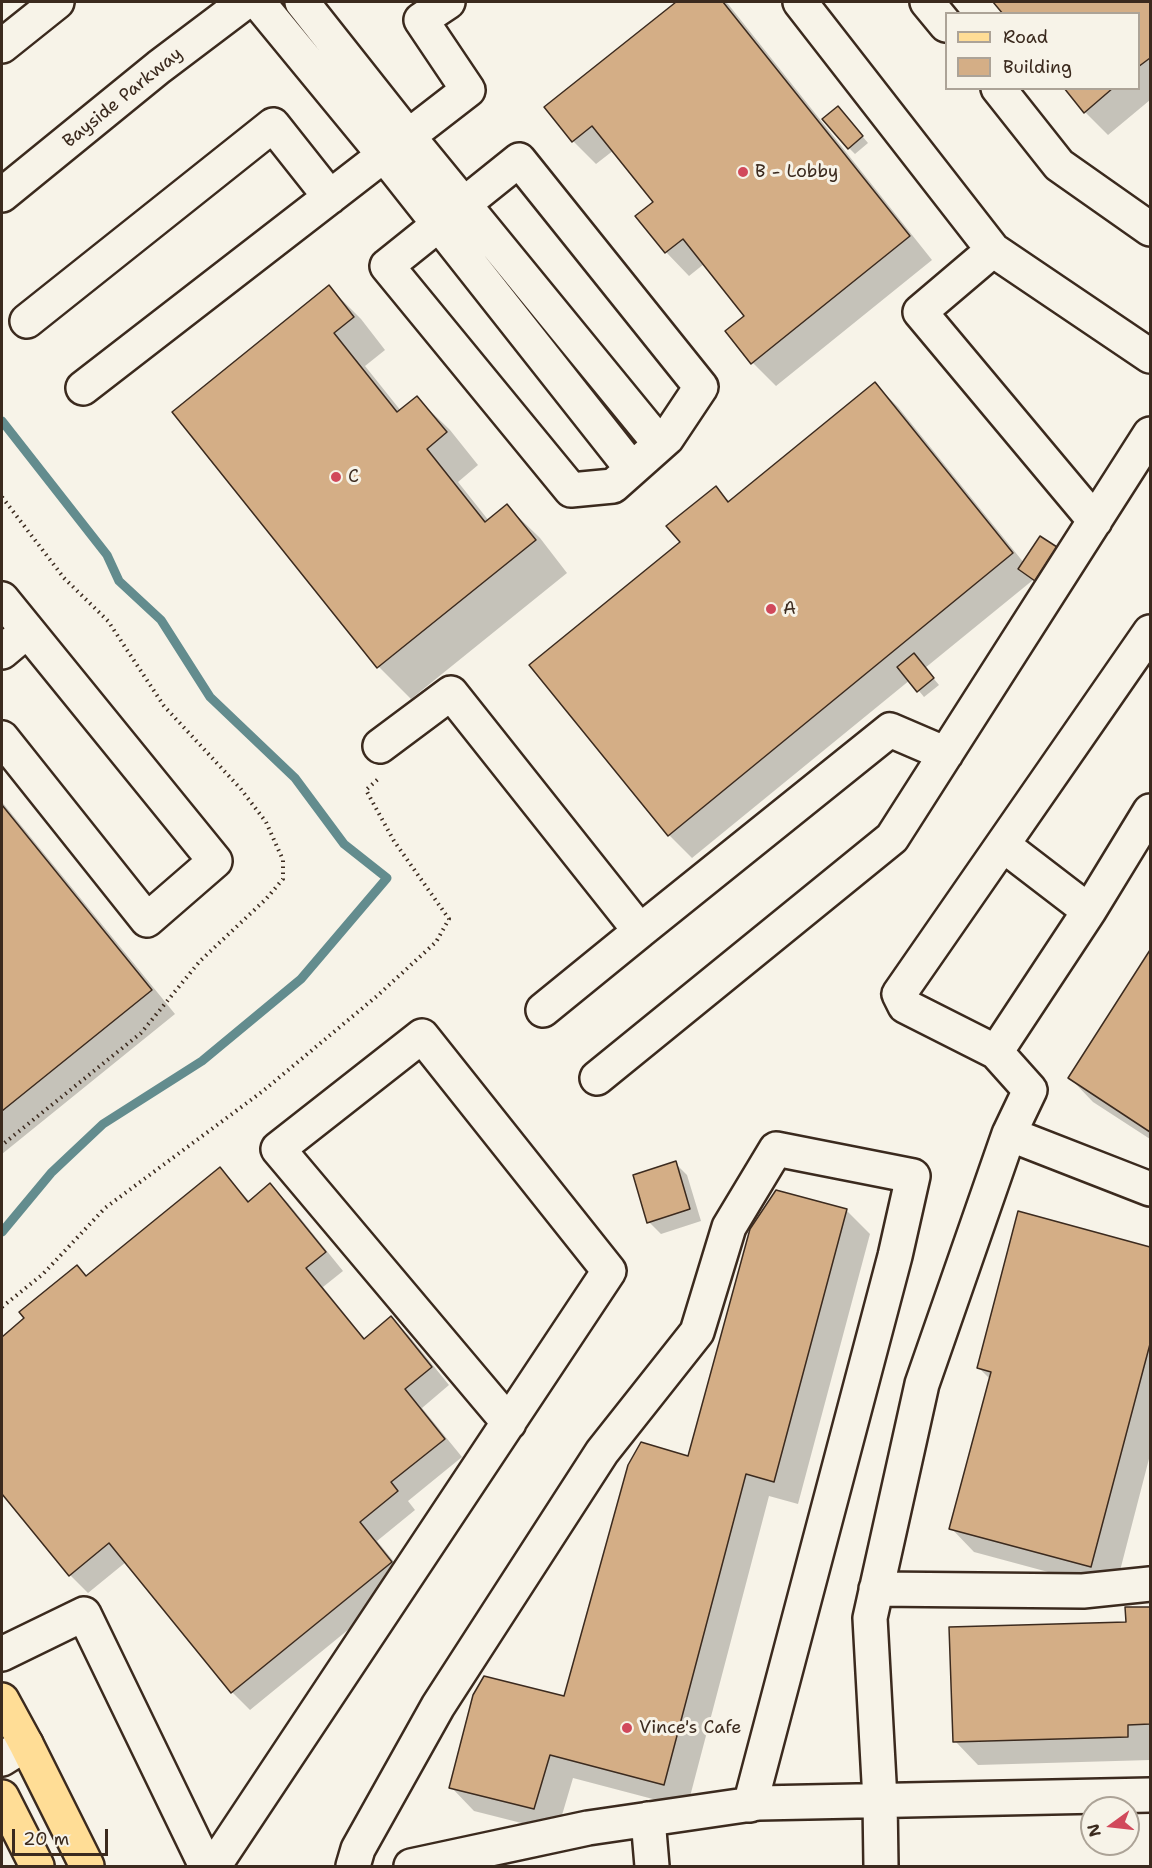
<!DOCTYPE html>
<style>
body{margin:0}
#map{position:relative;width:1152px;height:1868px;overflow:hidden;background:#f7f3e8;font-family:"Shantell Sans",sans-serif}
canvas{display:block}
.frame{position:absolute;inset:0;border:3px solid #3b2a1e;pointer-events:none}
.legend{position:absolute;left:945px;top:12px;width:195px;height:78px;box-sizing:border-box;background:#f7f3e8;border:2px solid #aca397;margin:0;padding:8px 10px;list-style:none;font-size:18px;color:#3b2a1e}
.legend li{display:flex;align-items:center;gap:12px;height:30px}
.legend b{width:30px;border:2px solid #aca397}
.north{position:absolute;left:1080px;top:1796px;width:60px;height:60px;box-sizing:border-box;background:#f7f3e8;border:2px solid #aca397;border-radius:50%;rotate:255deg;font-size:16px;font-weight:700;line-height:24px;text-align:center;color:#3b2a1e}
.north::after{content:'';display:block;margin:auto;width:21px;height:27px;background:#d1495b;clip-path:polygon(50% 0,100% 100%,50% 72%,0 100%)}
.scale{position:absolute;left:12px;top:1829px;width:96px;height:27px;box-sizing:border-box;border:3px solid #3b2a1e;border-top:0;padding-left:8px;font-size:18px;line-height:21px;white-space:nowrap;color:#3b2a1e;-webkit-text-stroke:4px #f7f3e8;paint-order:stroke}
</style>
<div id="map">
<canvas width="1152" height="1868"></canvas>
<div class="frame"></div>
<ul class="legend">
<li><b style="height:8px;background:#ffdd96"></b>Road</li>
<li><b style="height:16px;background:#d4ae86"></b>Building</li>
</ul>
<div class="north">N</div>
<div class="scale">20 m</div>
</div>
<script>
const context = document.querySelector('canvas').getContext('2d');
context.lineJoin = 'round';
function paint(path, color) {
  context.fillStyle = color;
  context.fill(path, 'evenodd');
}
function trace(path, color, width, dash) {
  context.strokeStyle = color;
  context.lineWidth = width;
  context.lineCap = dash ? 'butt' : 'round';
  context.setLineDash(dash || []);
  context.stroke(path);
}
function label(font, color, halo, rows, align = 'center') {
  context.font = font + ' "Shantell Sans",sans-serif';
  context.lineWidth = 6;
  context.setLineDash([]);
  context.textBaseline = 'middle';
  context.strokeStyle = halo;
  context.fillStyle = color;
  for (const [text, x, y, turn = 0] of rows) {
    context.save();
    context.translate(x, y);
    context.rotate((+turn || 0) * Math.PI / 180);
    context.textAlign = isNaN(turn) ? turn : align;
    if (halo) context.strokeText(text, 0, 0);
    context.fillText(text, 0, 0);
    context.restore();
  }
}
paint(new Path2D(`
 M 678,2 L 725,2 L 728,4 L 932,260 L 776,386 L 753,363 L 727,331 L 746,316 L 704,264 L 689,276 L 666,252 L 637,216 L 655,202 L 614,150 L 596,164 L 573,141 L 546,107 Z
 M 995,2 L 1150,2 L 1150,100 L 1108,135 L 1085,112 L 1066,88 L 1138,88 L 1138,14 L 1005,14 Z
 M 843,113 L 868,143 L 855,154 L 849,148 Z
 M 329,287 L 361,319 L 385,350 L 365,366 L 401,411 L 417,398 L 450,430 L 478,465 L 458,482 L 489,521 L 507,506 L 540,538 L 567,573 L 411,699 L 379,667 L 174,412 Z
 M 875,384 L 898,407 L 1024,563 L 1040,538 L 1062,554 L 1041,586 L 1033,580 L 925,668 L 939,685 L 924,697 L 910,680 L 692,858 L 669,835 L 682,542 L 715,488 L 730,502 Z
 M 2,802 L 175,1014 L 2,1154 Z
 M 1150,953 L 1150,1139 L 1093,1102 L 1070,1078 Z
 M 675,1163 L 687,1175 L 701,1221 L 661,1234 L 649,1222 Z
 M 220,1169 L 250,1202 L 270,1185 L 288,1203 L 343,1271 L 323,1287 L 365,1339 L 391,1318 L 409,1336 L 449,1385 L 422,1408 L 462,1457 L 408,1501 L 415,1510 L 377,1541 L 409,1580 L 250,1710 L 232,1692 L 126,1562 L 88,1593 L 70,1575 L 2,1491 L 2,1339 L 26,1318 L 87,1278 Z
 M 846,1210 L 870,1234 L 798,1504 L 769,1496 L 687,1808 L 573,1778 L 557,1832 L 474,1811 L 451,1787 L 565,1698 L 689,1458 Z
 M 1019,1213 L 1150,1249 L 1150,1455 L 1115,1590 L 974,1552 L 951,1528 L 990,1379 L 978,1367 Z
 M 1150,1608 L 1150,1760 L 978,1765 L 955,1741 L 1127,1623 L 1127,1609 Z`), '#0003');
trace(new Path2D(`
 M 2,421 L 107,555 L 119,581 L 161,620 L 210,697 L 295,778 L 344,844 L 387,878 L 301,979 L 202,1061 L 103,1124 L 51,1173 L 2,1232`), '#638c8e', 9);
const building = new Path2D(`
 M 676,2 L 723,2 L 910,236 L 751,364 L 725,331 L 744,316 L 683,239 L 665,253 L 635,216 L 653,202 L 592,126 L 572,142 L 544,107 Z
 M 993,2 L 1150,2 L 1150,58 L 1138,67 L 1138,14 L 1003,14 Z
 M 1064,88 L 1113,88 L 1084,113 Z
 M 838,106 L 863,136 L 848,149 L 822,119 Z
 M 329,285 L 354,317 L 334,333 L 397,412 L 417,396 L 447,432 L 427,449 L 485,522 L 507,504 L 536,540 L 377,668 L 172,412 Z
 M 875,382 L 1013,553 L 668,836 L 529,665 L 680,542 L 666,526 L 716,486 L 728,502 Z
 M 1040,536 L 1057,547 L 1035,581 L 1018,569 Z
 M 914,653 L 934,678 L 917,692 L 897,667 Z
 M 2,805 L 152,990 L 2,1111 Z
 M 1150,950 L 1150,1132 L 1068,1078 Z
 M 676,1161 L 690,1209 L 647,1223 L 633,1175 Z
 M 220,1167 L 248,1202 L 270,1183 L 326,1252 L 306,1268 L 364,1339 L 391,1316 L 432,1367 L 405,1389 L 445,1439 L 391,1482 L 398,1491 L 360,1522 L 392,1562 L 231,1693 L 109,1543 L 69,1576 L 2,1494 L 2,1337 L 24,1318 L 19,1312 L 77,1265 L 86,1276 Z
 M 776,1190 L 847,1209 L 774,1482 L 746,1474 L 664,1785 L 550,1755 L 534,1809 L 449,1788 L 473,1695 L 484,1676 L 564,1696 L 628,1465 L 641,1442 L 688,1456 L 750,1229 Z
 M 1018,1211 L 1150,1247 L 1150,1344 L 1091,1567 L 949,1529 L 991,1372 L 977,1368 Z
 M 1125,1607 L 1150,1607 L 1150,1724 L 1128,1725 L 1128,1737 L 953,1742 L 949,1627 L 1126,1622 Z`);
paint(building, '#d4ae86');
trace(building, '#3b2a1e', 1.5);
const minor = new Path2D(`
 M 258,2 L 384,155 L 632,469
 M 302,2 L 408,136 L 660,444
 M 800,2 L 993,250 L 1150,356
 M 927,2 L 946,25
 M 2,46 L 57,2
 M 998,88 L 1059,165 L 1150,229
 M 519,160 L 701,387 L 667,438 L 613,486 L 571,490 L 387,266 Z
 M 2,195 L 159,67 L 245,2
 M 993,250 L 920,312 L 1095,521
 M 27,321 L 273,125 L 330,197
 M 83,388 L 468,90 L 421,20 L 448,2
 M 2,599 L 215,861 L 147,920 L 2,738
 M 2,652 L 27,631
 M 380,746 L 451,693 L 640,931 L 543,1010
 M 1003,845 L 1089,911
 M 640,931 L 890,730 L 946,754
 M 996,1052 L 905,1006 L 899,994 L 1150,632
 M 597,1078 L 892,838 L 1150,434
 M 1009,1134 L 1030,1090 L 996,1052 L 1089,911 L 1150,811
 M 876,1589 L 1083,1591 L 1150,1584
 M 2,1654 L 84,1614 L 206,1866
 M 2,1759 L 26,1744
 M 648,1819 L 652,1866
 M 214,1866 L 609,1271 L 422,1036 L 278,1149 L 509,1423
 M 353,1866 L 358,1849 L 438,1706 L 602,1452 L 697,1332 L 729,1227 L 776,1149 L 913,1176 L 895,1256 L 750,1805
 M 411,1866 L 588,1828 L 759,1803 L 1150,1795
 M 881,1866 L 880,1800 L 870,1618 L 922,1384 L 1009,1134 L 1150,1189`);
const major = new Path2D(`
 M 2,1700 L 26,1744 L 87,1866
 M 2,1797 L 37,1866`);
trace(minor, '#3b2a1e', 38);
trace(major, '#3b2a1e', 38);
trace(new Path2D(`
 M 2,497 L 64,578 L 108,621 L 164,706 L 240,788 L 266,822 L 283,860 L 283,879 L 266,899 L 200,961 L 141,1033 L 2,1145
 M 2,1307 L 43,1274 L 105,1208 L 263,1091 L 377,996 L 436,942 L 449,919 L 394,841 L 366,790 L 378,779`), '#3b2a1e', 4, [1.5, 4.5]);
trace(minor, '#f7f3e8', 33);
trace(major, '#ffdd96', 33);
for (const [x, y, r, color] of [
 [743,172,6,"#d1495b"],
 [336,477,6,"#d1495b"],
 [771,609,6,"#d1495b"],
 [627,1728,6,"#d1495b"]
]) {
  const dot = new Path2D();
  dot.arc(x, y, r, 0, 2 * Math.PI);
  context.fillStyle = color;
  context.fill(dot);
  trace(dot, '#f7f3e8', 2);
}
label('18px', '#3b2a1e', '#f7f3e8', [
 ["Bayside Parkway",123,98,-39]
]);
label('18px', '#3b2a1e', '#f7f3e8', [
 ["B - Lobby",755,172],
 ["C",348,477],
 ["A",783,609],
 ["Vince's Cafe",639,1728]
], 'left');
</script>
